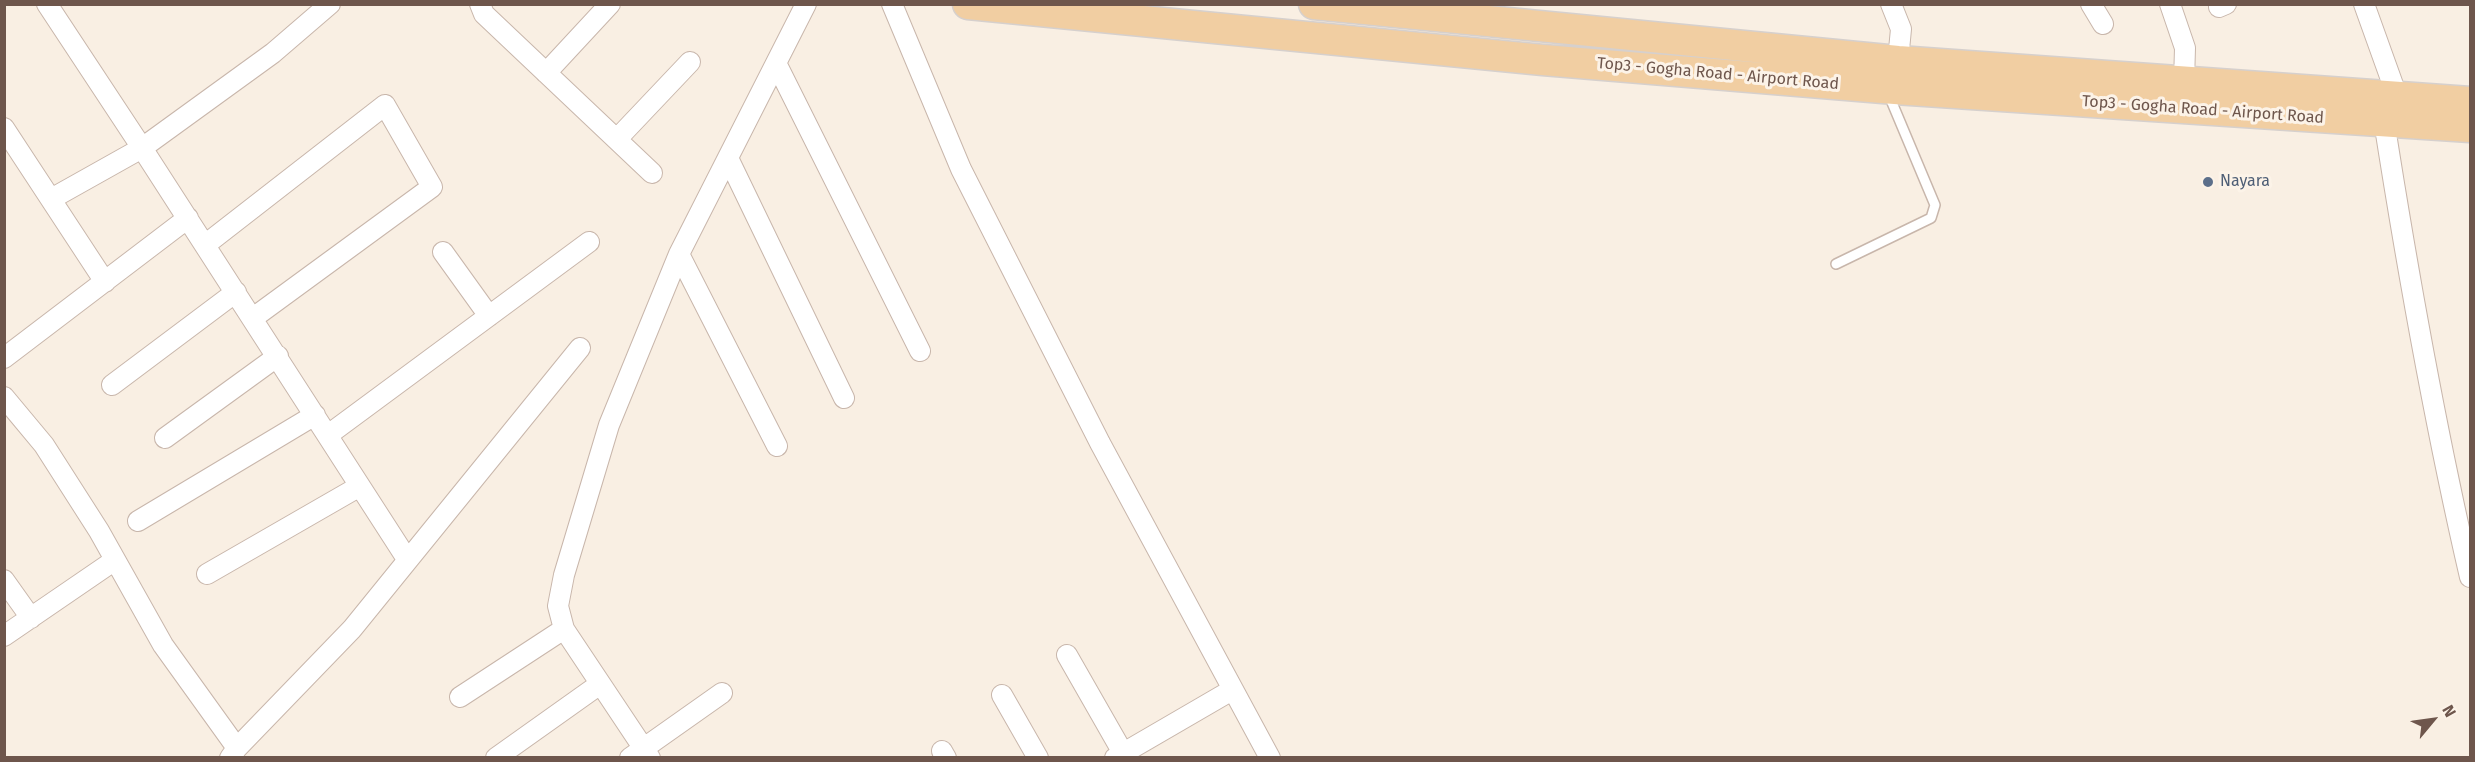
<!DOCTYPE html>
<style>
body{margin:0}
#map{position:relative;width:2475px;height:762px;overflow:hidden;background:#f9efe3;font-family:"Fira Sans",sans-serif}
canvas{display:block}
.frame{position:absolute;inset:0;border:6px solid #6e564c;pointer-events:none}
.north{position:absolute;left:2403px;top:690px;width:60px;height:60px;-webkit-text-stroke:4px #fcf3e8;paint-order:stroke;rotate:61deg;font-size:16px;font-weight:700;line-height:24px;text-align:center;color:#6e564c}
.north::after{content:'';display:block;margin:auto;width:21px;height:27px;background:#6e564c;clip-path:polygon(50% 0,100% 100%,50% 72%,0 100%)}
</style>
<div id="map">
<canvas width="2475" height="762"></canvas>
<div class="frame"></div>
<div class="north">N</div>
</div>
<script>
const context = document.querySelector('canvas').getContext('2d');
context.lineJoin = 'round';
function trace(path, color, width, dash) {
  context.strokeStyle = color;
  context.lineWidth = width;
  context.lineCap = dash ? 'butt' : 'round';
  context.setLineDash(dash || []);
  context.stroke(path);
}
function label(font, color, halo, rows, align = 'center') {
  context.font = font + ' "Fira Sans",sans-serif';
  context.lineWidth = 6;
  context.setLineDash([]);
  context.textBaseline = 'middle';
  context.strokeStyle = halo;
  context.fillStyle = color;
  for (const [text, x, y, turn = 0] of rows) {
    context.save();
    context.translate(x, y);
    context.rotate((+turn || 0) * Math.PI / 180);
    context.textAlign = isNaN(turn) ? turn : align;
    if (halo) context.strokeText(text, 0, 0);
    context.fillText(text, 0, 0);
    context.restore();
  }
}
const lane = new Path2D(`
 M 1836,264 L 1931,218 L 1935,205 L 1888,93`);
const street = new Path2D(`
 M 47,4 L 142,148 L 273,53 L 330,4
 M 480,4 L 484,14 L 652,173
 M 892,4 L 961,169 L 1100,443 L 1270,758
 M 1891,4 L 1901,29 L 1897,71
 M 2091,4 L 2103,24
 M 2170,4 L 2185,48 L 2184,82
 M 2364,4 L 2397,96
 M 2219,7 L 2226,4
 M 776,63 L 920,351
 M 546,73 L 610,4
 M 2384,121 C 2408,274 2435,426 2470,577
 M 4,128 L 105,282
 M 617,139 L 690,62
 M 728,158 L 844,398
 M 51,199 L 142,148 L 407,559
 M 205,245 L 385,105 L 432,187 L 253,318
 M 443,252 L 489,316
 M 679,254 L 777,446
 M 4,358 L 188,218
 M 112,385 L 236,292
 M 4,397 L 44,445 L 99,531 L 163,645 L 237,748 L 230,758
 M 328,435 L 589,242
 M 165,438 L 278,356
 M 138,521 L 315,415
 M 207,574 L 360,486
 M 4,580 L 31,618
 M 4,636 L 115,560
 M 1067,655 L 1123,753
 M 1002,695 L 1038,758
 M 460,697 L 564,629
 M 237,748 L 352,629 L 580,348
 M 942,751 L 946,758
 M 496,758 L 600,684
 M 630,758 L 722,693
 M 650,758 L 564,629 L 558,606 L 564,575 L 609,425 L 679,254 L 806,4
 M 1115,758 L 1232,690`);
const primary = new Path2D(`
 M 968,4 L 1543,60 L 1895,89 L 2470,127
 M 1314,4 L 1898,61 L 2470,102`);
trace(lane, '#c8b6ab', 12);
trace(street, '#c8b6ab', 22);
trace(primary, '#d6d0cd', 33);
trace(lane, '#fff', 9);
trace(street, '#fff', 20);
trace(primary, '#f1cea2', 30);
for (const [x, y, r, color] of [
 [2208,182,6,"#5c6f8a"]
]) {
  const dot = new Path2D();
  dot.arc(x, y, r, 0, 2 * Math.PI);
  context.fillStyle = color;
  context.fill(dot);
  trace(dot, '#fcf3e8', 2);
}
label('16px', '#6e564c', '#fcf3e8', [
 ["Top3 - Gogha Road - Airport Road",1718,74,5],
 ["Top3 - Gogha Road - Airport Road",2203,110,4]
]);
label('16px', '#4e5e75', '#fcf3e8', [
 ["Nayara",2220,182]
], 'left');
</script>
